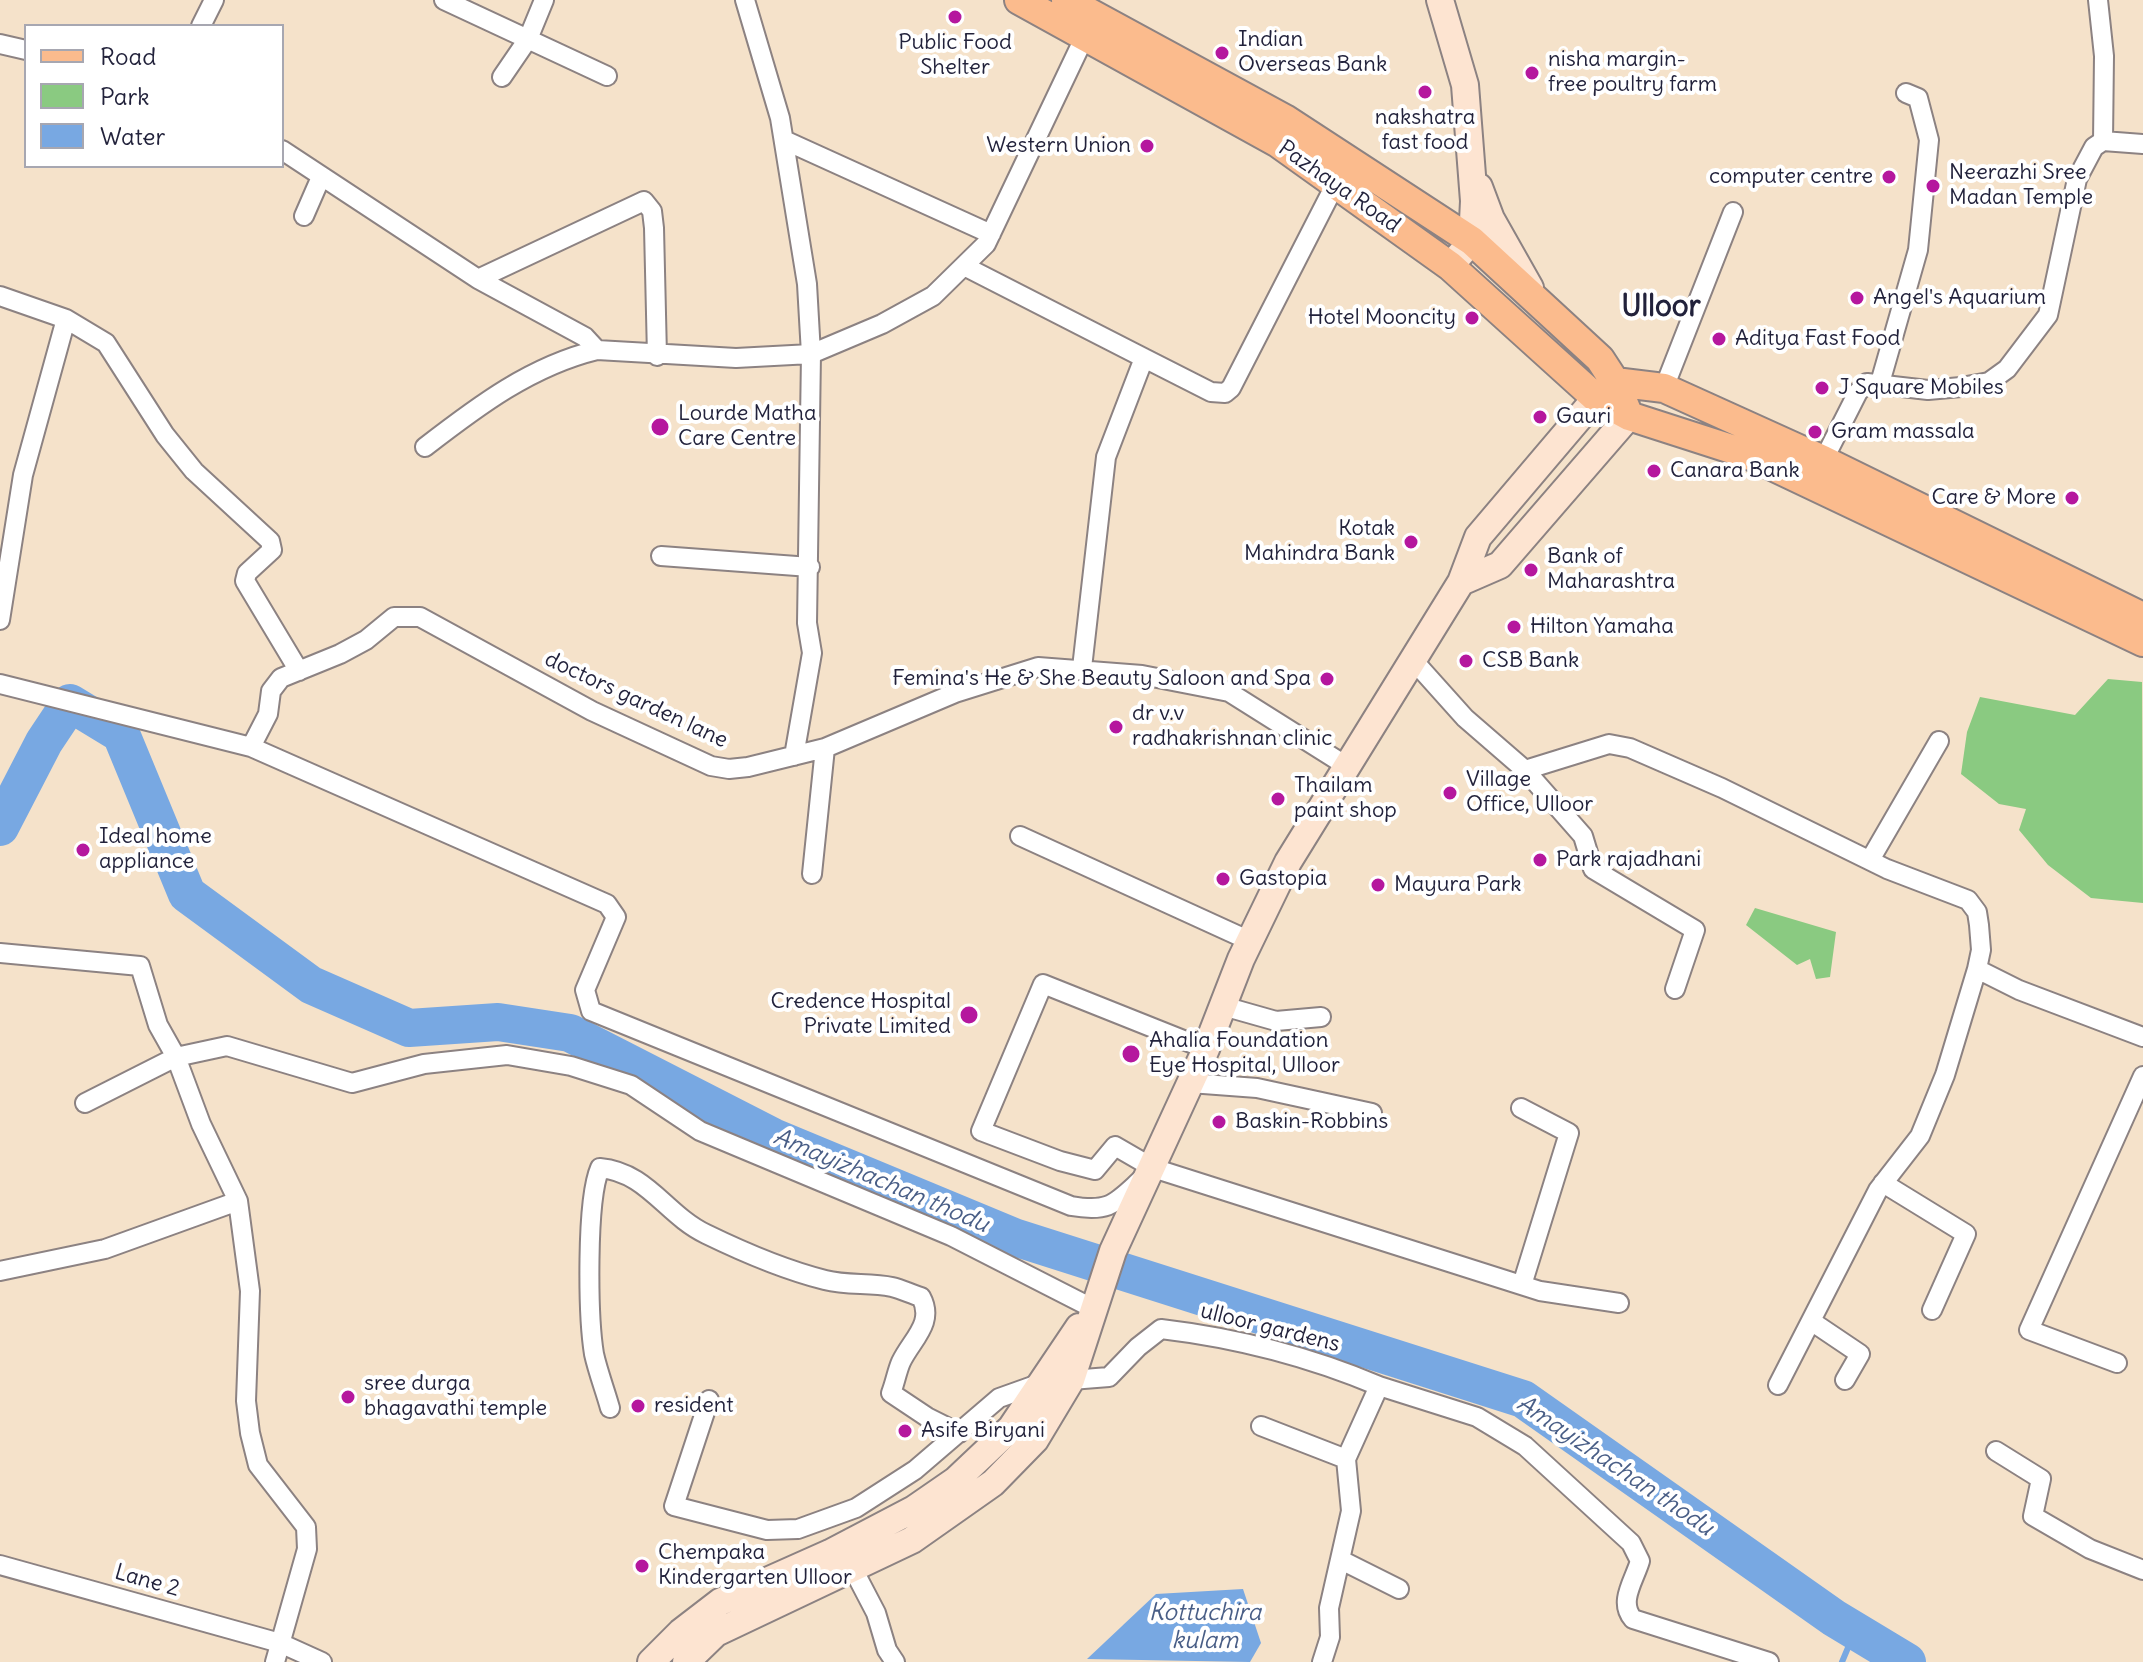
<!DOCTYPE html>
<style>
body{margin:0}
#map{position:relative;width:2143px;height:1662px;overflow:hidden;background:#f5e2ca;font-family:Delius,sans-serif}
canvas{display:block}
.legend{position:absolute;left:24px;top:24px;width:260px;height:144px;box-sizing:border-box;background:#fff;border:2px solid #a7a7b1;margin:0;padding:10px 14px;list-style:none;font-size:24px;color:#22223b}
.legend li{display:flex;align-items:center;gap:16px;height:40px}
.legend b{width:40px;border:2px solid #a7a7b1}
</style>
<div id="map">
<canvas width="2143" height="1662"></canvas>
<ul class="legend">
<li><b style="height:10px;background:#fbbb8d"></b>Road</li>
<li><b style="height:22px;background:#8aca81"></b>Park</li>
<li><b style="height:22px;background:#78a8e2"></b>Water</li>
</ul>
</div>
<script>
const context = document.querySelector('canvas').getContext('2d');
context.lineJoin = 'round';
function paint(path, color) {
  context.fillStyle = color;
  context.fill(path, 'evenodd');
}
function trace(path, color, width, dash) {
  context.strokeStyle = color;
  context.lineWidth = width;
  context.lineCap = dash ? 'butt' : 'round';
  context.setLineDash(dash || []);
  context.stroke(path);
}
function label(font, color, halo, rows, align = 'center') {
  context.font = font + ' Delius,sans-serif';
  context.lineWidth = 8;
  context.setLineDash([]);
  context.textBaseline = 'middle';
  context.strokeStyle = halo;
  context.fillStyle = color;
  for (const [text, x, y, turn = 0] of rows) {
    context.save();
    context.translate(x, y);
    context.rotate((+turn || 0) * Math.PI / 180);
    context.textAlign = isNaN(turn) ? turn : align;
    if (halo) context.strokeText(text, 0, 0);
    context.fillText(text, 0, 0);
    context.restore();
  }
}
paint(new Path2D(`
 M 2108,679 L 2142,682 L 2143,903 L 2091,898 L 2048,865 L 2019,830 L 2026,809 L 1999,804 L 1961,774 L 1967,732 L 1980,697 L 2075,715 Z
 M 1755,908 L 1836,932 L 1830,977 L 1816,979 L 1810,959 L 1797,965 L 1746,925 Z`), '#8aca81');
paint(new Path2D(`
 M 1243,1589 L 1261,1643 L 1250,1662 L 1087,1659 L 1156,1594 Z`), '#78a8e2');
trace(new Path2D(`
 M 1842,1662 L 1855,1631`), '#78a8e2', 6);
trace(new Path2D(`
 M 0,827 L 44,742 L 70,703 L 121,734 L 187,894 L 311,985 L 409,1028 L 498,1022 L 570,1033 L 773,1137 L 1014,1237 L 1523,1399 L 1834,1618 L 1907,1662`), '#78a8e2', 38);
const street = new Path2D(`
 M 444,0 L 607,76
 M 745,0 L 780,118 L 807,284 L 811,354 L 807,623 L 812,653 L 794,756
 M 2098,0 L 2104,56 L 2103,141
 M 201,26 L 214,0
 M 0,44 L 26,50
 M 502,77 L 528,39 L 544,0
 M 784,140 L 991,234
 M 282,150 L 478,279 L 585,337 L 597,350 L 736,358 L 811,354 L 882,324 L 933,296 L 986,244 L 1085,36
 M 304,216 L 321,177
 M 964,266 L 1144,358
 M 478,279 L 644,201 L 652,211 L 654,228 L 657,356
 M 0,296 L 66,319 L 106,343 L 165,435 L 194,471 L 270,541 L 272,550 L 247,573 L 245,581 L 299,671
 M 1880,383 L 1918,250 L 1929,140 L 1918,98 L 1906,93
 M 1664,388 L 1733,212
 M 425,447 C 478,406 531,366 597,350
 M 1820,467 L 1858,392 L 1867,383 L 1928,390 L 1961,387 L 1989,382 L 2007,369 L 2048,315 L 2077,179 L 2094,147 L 2103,141 L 2143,144
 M 661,556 L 810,567
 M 0,620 L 23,475 L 66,319
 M 1413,660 L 1465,718 L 1525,770 L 1583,836 L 1593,869 L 1695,930 L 1675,989
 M 1082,668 L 1106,457 L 1144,358 L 1211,392 L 1225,393 L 1231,388 L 1336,183
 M 0,684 L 251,747 L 268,714 L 271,691 L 281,678 L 340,654 L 366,640 L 394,617 L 420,617 L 592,711 L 711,766 L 729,769 L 748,767 L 825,748 L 955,693 L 1038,667 L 1142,675 L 1229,692 L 1345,765
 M 251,747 L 607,904 L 616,917 L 585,990 L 591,1011 L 1071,1206 C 1111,1213 1115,1203 1144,1177
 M 1525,770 L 1609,744 L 1630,748 L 1722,788 L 1887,869 L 1968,900 L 1977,912 L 1979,925 L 1981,950 L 1977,969 L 2019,990 L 2143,1037
 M 1020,836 L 1250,941
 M 1870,860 L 1939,741
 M 812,874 L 825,748
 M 0,953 L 140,966 L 158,1025 L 176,1057 L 201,1124 L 238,1201
 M 1223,1006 L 1276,1021 L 1321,1017
 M 1206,1049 L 1043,984 L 981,1131 L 1060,1161 L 1095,1170 L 1115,1146 L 1153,1168 L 1540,1291 L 1619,1303
 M 1190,1083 L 1257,1088 L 1372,1113
 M 85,1103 L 176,1057 L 227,1046 L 352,1083 L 424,1064 L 507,1055 L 571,1066 L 631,1085 L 700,1131 L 951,1236 L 1092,1308
 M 1521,1108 L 1569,1133 L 1522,1285
 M 1883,1183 L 1966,1234 L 1932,1310
 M 0,1271 L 105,1249 L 238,1201 L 250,1291 L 246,1401 L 250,1433 L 258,1465 L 306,1527 L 307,1549 L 275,1662
 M 1811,1321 L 1860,1354 L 1845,1380
 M 2117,1363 L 2029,1330 L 2143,1076
 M 1071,1380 L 1109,1377 L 1138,1347 L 1161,1329 C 1237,1338 1308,1356 1379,1386 L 1346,1459 L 1351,1511 L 1329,1608 L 1330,1637 L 1322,1662
 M 1778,1385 L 1878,1190 L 1920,1136 L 1945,1075 L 1977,969
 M 1379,1386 L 1477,1417 L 1525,1446 L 1631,1543 L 1640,1561 C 1634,1581 1618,1602 1633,1619 L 1769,1662
 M 709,1400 L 674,1506 L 767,1530 L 798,1529 L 856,1508 L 915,1470 L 999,1398 L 1041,1383
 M 610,1408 C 605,1390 598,1372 594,1354 C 588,1317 586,1200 600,1168 C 647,1172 666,1215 706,1234 C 743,1252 785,1270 825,1280 C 848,1286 870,1282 892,1287 C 901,1289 911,1294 921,1297 C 935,1323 912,1339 901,1362 C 897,1371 895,1383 891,1393 L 927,1417 L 959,1433
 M 1261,1426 L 1346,1459
 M 1996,1451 L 2041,1479 L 2033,1516 L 2090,1549 L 2143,1570
 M 1341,1560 L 1399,1589
 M 0,1565 L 280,1643 L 322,1662
 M 852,1567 L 876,1613 L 887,1650 L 895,1662`);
const secondary = new Path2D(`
 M 1440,0 L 1465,85 L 1474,201 L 1472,241 L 1450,266
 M 1479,187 L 1491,219 L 1530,288
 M 1461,582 L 1500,565 L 1629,416
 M 651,1662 L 681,1632 L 720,1602 L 830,1553 L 914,1509 L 956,1480 L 1011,1428 L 1079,1327
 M 686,1662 L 716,1633 L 912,1540 L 993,1483 L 1035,1440 L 1071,1380 L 1113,1251 L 1206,1049 L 1241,959 L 1288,862 L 1461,582 L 1478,537 L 1596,398`);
const primary = new Path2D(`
 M 1019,0 L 1278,143 L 1450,266 L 1596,398 L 1629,416 L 1747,454 L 2143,642
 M 1066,0 L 1285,119 L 1472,241 L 1600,359 L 1615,382 L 1629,416
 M 1603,393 L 1615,382 L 1664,388 L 1823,460 L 2143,617`);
trace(street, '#8c8282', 22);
trace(secondary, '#8c8282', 30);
trace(primary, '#8c8282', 32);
trace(street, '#fff', 18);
trace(secondary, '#fde4d1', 26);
trace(primary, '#fbbb8d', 28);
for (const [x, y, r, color] of [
 [955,17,8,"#b5179e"],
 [1222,53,8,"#b5179e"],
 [1532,73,8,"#b5179e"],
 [1425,92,8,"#b5179e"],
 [1147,146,8,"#b5179e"],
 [1889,177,8,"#b5179e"],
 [1933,186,8,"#b5179e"],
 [1857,298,8,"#b5179e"],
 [1472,318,8,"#b5179e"],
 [1719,339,8,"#b5179e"],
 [1822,388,8,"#b5179e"],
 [1540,417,8,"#b5179e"],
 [660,427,10,"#b5179e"],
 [1815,432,8,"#b5179e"],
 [1654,471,8,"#b5179e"],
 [2072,498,8,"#b5179e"],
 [1411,542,8,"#b5179e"],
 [1531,570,8,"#b5179e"],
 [1514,627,8,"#b5179e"],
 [1466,661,8,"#b5179e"],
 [1327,679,8,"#b5179e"],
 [1116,727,8,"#b5179e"],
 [1450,793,8,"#b5179e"],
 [1278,799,8,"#b5179e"],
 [83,850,8,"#b5179e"],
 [1540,860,8,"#b5179e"],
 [1223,879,8,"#b5179e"],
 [1378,885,8,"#b5179e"],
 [969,1015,10,"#b5179e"],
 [1131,1054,10,"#b5179e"],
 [1219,1122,8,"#b5179e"],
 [348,1397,8,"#b5179e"],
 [638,1406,8,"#b5179e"],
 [905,1431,8,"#b5179e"],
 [642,1566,8,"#b5179e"]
]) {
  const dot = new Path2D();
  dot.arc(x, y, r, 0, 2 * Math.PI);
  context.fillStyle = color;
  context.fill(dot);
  trace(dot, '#fff', 3);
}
label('22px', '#22223b', '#fff', [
 ["Indian",1238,40],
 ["Overseas Bank",1238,65],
 ["Public Food",955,43,"center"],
 ["Shelter",955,68,"center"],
 ["nisha margin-",1548,60],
 ["free poultry farm",1548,85],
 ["nakshatra",1425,118,"center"],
 ["fast food",1425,143,"center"],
 ["Western Union",1131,146,"right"],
 ["Neerazhi Sree",1949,173],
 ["Madan Temple",1949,198],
 ["computer centre",1873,177,"right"],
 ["Angel's Aquarium",1873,298],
 ["Hotel Mooncity",1456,318,"right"],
 ["Aditya Fast Food",1735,339],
 ["J Square Mobiles",1838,388],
 ["Lourde Matha",678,414],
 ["Care Centre",678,439],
 ["Gauri",1556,417],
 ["Gram massala",1831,432],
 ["Canara Bank",1670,471],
 ["Care & More",2056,498,"right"],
 ["Kotak",1395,529,"right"],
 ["Mahindra Bank",1395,554,"right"],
 ["Bank of",1547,557],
 ["Maharashtra",1547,582],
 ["Hilton Yamaha",1530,627],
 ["CSB Bank",1482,661],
 ["Femina's He & She Beauty Saloon and Spa",1311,679,"right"],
 ["dr v.v",1132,714],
 ["radhakrishnan clinic",1132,739],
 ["Village",1466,780],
 ["Office, Ulloor",1466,805],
 ["Thailam",1294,786],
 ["paint shop",1294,811],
 ["Ideal home",99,837],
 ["appliance",99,862],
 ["Park rajadhani",1556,860],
 ["Gastopia",1239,879],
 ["Mayura Park",1394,885],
 ["Credence Hospital",951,1002,"right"],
 ["Private Limited",951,1027,"right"],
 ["Ahalia Foundation",1149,1041],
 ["Eye Hospital, Ulloor",1149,1066],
 ["Baskin-Robbins",1235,1122],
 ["sree durga",364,1384],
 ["bhagavathi temple",364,1409],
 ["resident",654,1406],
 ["Asife Biryani",921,1431],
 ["Chempaka",658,1553],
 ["Kindergarten Ulloor",658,1578]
], 'left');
label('22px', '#22223b', '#fff', [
 ["Pazhaya Road",1339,187,35],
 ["doctors garden lane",636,700,25],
 ["ulloor gardens",1270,1328,14],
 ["Lane 2",147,1581,16]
]);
label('italic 24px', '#495e86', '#fff', [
 ["Amayizhachan thodu",881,1181,23],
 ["Amayizhachan thodu",1615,1466,34],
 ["Kottuchira",1205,1613],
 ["kulam",1205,1641]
]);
label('bold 30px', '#22223b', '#fff', [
 ["Ulloor",1661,307]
]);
</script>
